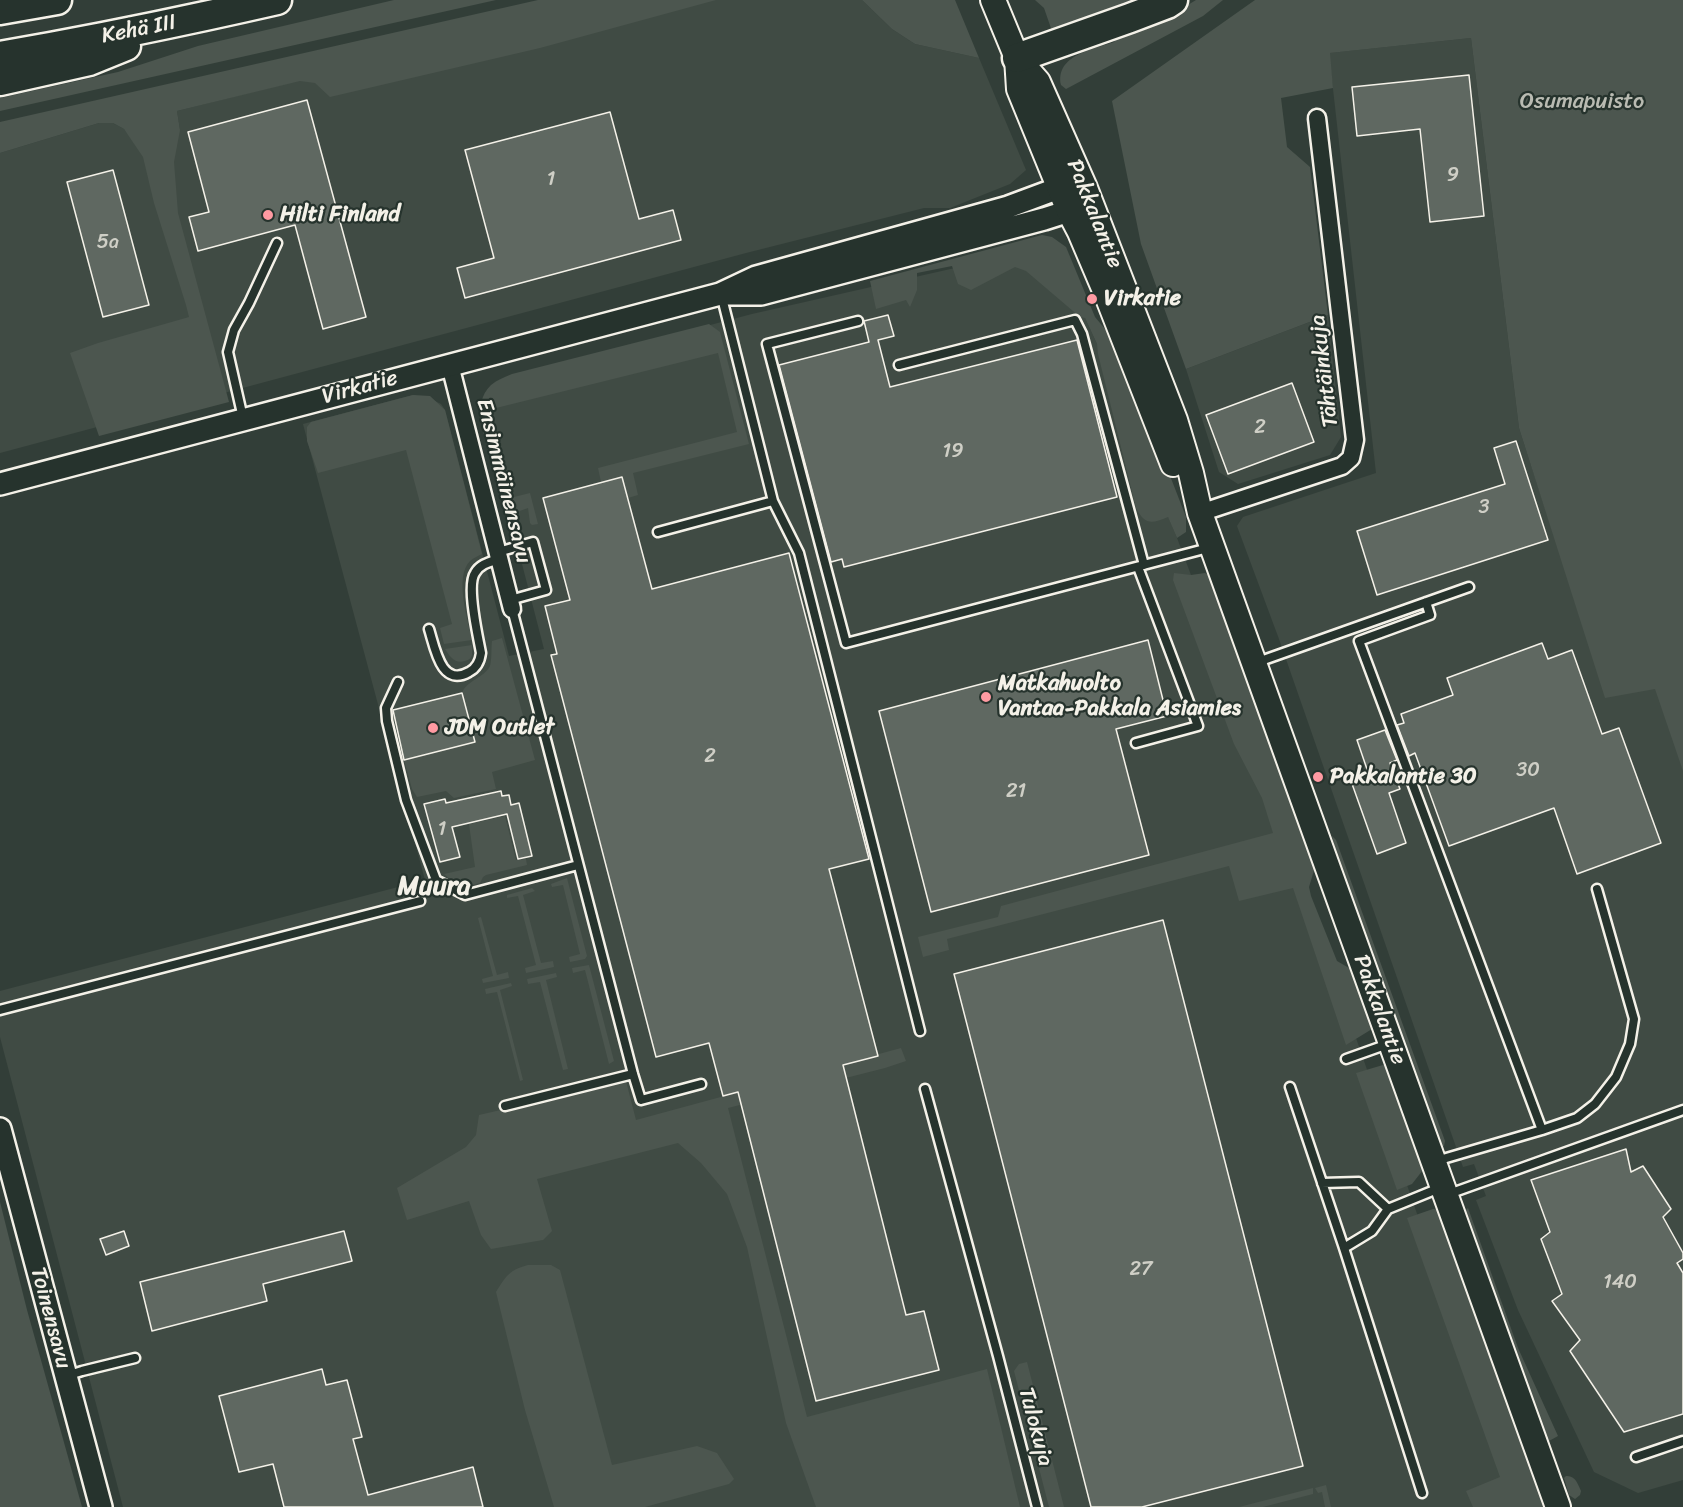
<!DOCTYPE html>
<meta charset="utf-8">
<style>
body{margin:0}
canvas{display:block;background:#323e38}
</style>
<canvas width="1683" height="1507"></canvas>
<script>
const context = document.querySelector('canvas').getContext('2d');
context.lineJoin = 'round';
function paint(path, color) {
  context.fillStyle = color;
  context.fill(path, 'evenodd');
}
function trace(path, color, width, dash) {
  context.strokeStyle = color;
  context.lineWidth = width;
  context.lineCap = dash ? 'butt' : 'round';
  context.setLineDash(dash || []);
  context.stroke(path);
}
function label(font, color, halo, rows, align = 'center') {
  context.font = font + ' Sriracha,sans-serif';
  context.lineWidth = 4.5;
  context.setLineDash([]);
  context.textBaseline = 'middle';
  context.strokeStyle = halo;
  context.fillStyle = color;
  for (const [text, x, y, turn = 0] of rows) {
    context.save();
    context.translate(x, y);
    context.rotate((+turn || 0) * Math.PI / 180);
    context.textAlign = isNaN(turn) ? turn : align;
    if (halo) context.strokeText(text, 0, 0);
    context.fillText(text, 0, 0);
    context.restore();
  }
}
paint(new Path2D(`
 M 620,0 L 862,0 L 892,29 L 915,44 L 979,58 L 1026,170 L 1010,184 L 950,208 L 924,208 L 746,253 L 0,453 L 0,153 L 99,123 L 113,123 L 124,129 L 133,140 L 180,130 L 177,111 Z
 M 1471,38 L 1519,428 L 1555,539 L 1683,631 L 1683,1480 L 1638,1493 L 1594,1472 L 1518,1310 L 1476,1200 L 1486,1196 L 1474,1164 L 1463,1167 L 1279,639 L 1237,526 L 1243,517 L 1376,473 L 1329,53 Z
 M 1052,246 L 1097,344 L 1177,538 L 1191,575 L 1289,845 L 1517,1502 L 1513,1507 L 123,1507 L 0,1037 L 0,991 L 425,880 L 303,424 L 413,395 L 431,399 L 441,404 L 445,410 L 509,656 L 544,649 L 482,409 L 502,380 L 752,314 Z
 M 1328,315 L 1341,437 L 1330,455 L 1238,484 L 1219,472 L 1186,369 Z`), '#404b44');
paint(new Path2D(`
 M 394,0 L 496,0 L 0,111 L 0,98 L 118,72 L 198,46 Z
 M 538,0 L 716,0 L 540,48 L 330,97 L 315,83 L 300,81 L 177,111 L 180,130 L 174,162 L 178,213 L 229,402 L 99,436 L 70,353 L 98,343 L 189,317 L 186,305 L 154,203 L 143,157 L 124,129 L 113,123 L 99,123 L 0,153 L 0,122 Z
 M 862,0 L 955,0 L 979,58 L 915,44 L 892,29 Z
 M 1035,0 L 1161,0 L 1053,34 L 1044,8 Z
 M 1196,0 L 1223,0 L 1203,16 L 1066,89 L 1061,85 C 1055,55 1094,49 1114,42 L 1116,38 L 1178,11 Z
 M 1255,0 L 1683,0 L 1683,771 L 1655,689 L 1605,698 L 1519,428 L 1471,38 L 1330,53 L 1333,88 L 1281,98 L 1287,147 L 1310,167 L 1328,315 L 1186,369 L 1141,244 L 1112,101 Z
 M 1042,235 L 1052,237 L 1066,247 L 1095,317 L 1120,347 L 1186,517 L 1186,532 L 1177,538 L 1168,517 C 1151,524 1145,525 1136,508 L 1098,354 L 1097,344 L 1085,318 L 1080,317 L 1026,271 L 1015,267 L 971,290 L 958,284 L 952,266 L 917,273 L 917,290 L 910,307 L 906,300 L 876,309 L 870,281 Z
 M 709,324 L 720,332 L 749,444 L 633,473 L 638,495 L 628,498 L 622,477 L 601,482 L 598,468 L 737,432 L 718,353 L 488,410 L 500,458 L 498,462 L 495,463 L 491,461 C 486,437 470,405 491,385 C 497,380 505,377 512,374 Z
 M 413,395 L 430,396 L 445,410 L 482,554 C 478,556 473,558 470,561 C 454,577 468,620 472,640 L 444,644 L 440,628 L 452,624 L 406,450 L 318,473 L 307,441 L 307,427 L 311,422 Z
 M 530,493 L 538,524 L 532,525 L 530,523 L 528,508 L 506,516 L 502,500 Z
 M 1174,573 L 1191,575 L 1205,573 L 1213,577 L 1315,867 L 1309,887 L 1311,896 L 1337,961 L 1349,968 L 1358,982 L 1374,1022 L 1372,1029 L 1346,1045 L 1293,888 L 1239,901 L 1229,866 L 947,939 L 949,950 L 923,957 L 918,937 L 998,917 L 1001,906 L 1273,833 L 1262,798 L 1234,744 L 1173,580 Z
 M 502,638 L 535,760 L 492,772 L 496,789 L 454,798 L 446,791 L 417,797 L 412,789 L 404,760 L 475,742 L 462,693 C 467,680 484,678 490,666 C 492,659 491,649 492,641 Z
 M 472,645 C 472,645 472,654 472,655 C 471,659 468,660 465,661 C 455,664 450,657 445,649 Z
 M 505,816 L 516,860 L 526,859 L 527,865 L 486,875 L 483,877 L 480,883 C 461,888 459,887 444,874 L 475,867 L 469,824 Z
 M 1332,836 L 1336,840 L 1445,1141 L 1444,1146 L 1441,1148 L 1342,878 Z
 M 567,878 L 587,956 L 585,959 L 570,962 L 569,957 L 580,954 L 563,885 L 552,887 L 551,884 Z
 M 532,888 L 535,891 L 523,895 L 541,963 L 553,961 L 554,967 L 526,973 L 525,968 L 536,965 L 518,896 L 507,898 L 507,895 Z
 M 481,917 L 497,975 L 508,972 L 509,978 L 483,983 L 482,979 L 493,976 L 478,918 Z
 M 589,965 L 614,1061 L 609,1064 L 585,970 L 573,973 L 572,968 Z
 M 556,973 L 557,977 L 546,980 L 568,1069 L 563,1070 L 540,982 L 528,984 L 527,979 Z
 M 511,983 L 512,986 L 500,990 L 523,1080 L 520,1081 L 497,992 L 486,994 L 485,989 Z
 M 901,1048 L 906,1061 L 885,1068 L 728,1108 L 807,1417 L 987,1369 L 1020,1507 L 816,1507 L 786,1423 L 747,1247 L 727,1194 L 701,1163 L 678,1143 L 537,1179 L 552,1231 L 543,1240 L 491,1249 L 481,1235 L 469,1201 L 407,1220 L 397,1188 L 466,1147 L 476,1135 L 479,1115 L 626,1081 L 636,1120 Z
 M 1383,1065 L 1389,1065 L 1426,1166 L 1412,1184 L 1397,1190 L 1356,1073 Z
 M 0,1202 L 27,1310 L 82,1507 L 0,1507 Z
 M 1468,1208 L 1518,1348 L 1558,1436 L 1549,1441 L 1537,1419 L 1464,1212 Z
 M 1433,1209 L 1441,1210 L 1548,1507 L 1473,1507 L 1466,1491 L 1500,1477 L 1407,1218 Z
 M 528,1265 L 551,1265 L 560,1270 L 612,1465 L 697,1446 L 717,1453 L 734,1479 L 729,1484 L 645,1507 L 554,1507 L 525,1410 L 496,1292 C 506,1276 509,1270 528,1265 Z
 M 1027,1362 L 1064,1507 L 1049,1507 L 1014,1371 L 1019,1364 Z
 M 1566,1476 C 1575,1475 1578,1484 1581,1491 L 1580,1495 L 1575,1499 L 1569,1495 L 1564,1478 Z
 M 1326,1485 L 1331,1507 L 1325,1507 L 1322,1492 L 1318,1493 L 1315,1488 Z
 M 1313,1488 L 1313,1494 L 1263,1507 L 1239,1507 Z`), '#4c564f');
const building = new Path2D(`
 M 1469,75 L 1484,216 L 1430,222 L 1420,129 L 1357,136 L 1352,87 Z
 M 307,100 L 366,317 L 323,329 L 295,225 L 198,251 L 189,217 L 209,212 L 188,132 Z
 M 610,112 L 639,219 L 673,210 L 681,240 L 465,298 L 457,268 L 494,258 L 465,150 Z
 M 113,170 L 149,305 L 103,317 L 67,182 Z
 M 888,315 L 894,336 L 878,340 L 890,387 L 1077,340 L 1117,497 L 844,567 L 842,559 L 831,562 L 779,365 L 869,342 L 864,321 Z
 M 1292,383 L 1314,442 L 1228,474 L 1206,415 Z
 M 1516,441 L 1548,540 L 1377,595 L 1357,531 L 1505,484 L 1494,448 Z
 M 622,477 L 652,589 L 789,553 L 869,859 L 829,869 L 878,1056 L 843,1065 L 906,1315 L 924,1311 L 939,1370 L 816,1401 L 738,1092 L 723,1096 L 709,1043 L 656,1057 L 551,655 L 557,654 L 545,606 L 570,600 L 543,498 Z
 M 1148,640 L 1167,716 L 1116,729 L 1149,855 L 931,912 L 879,711 Z
 M 1542,643 L 1548,659 L 1572,650 L 1602,734 L 1619,728 L 1661,843 L 1577,874 L 1554,808 L 1449,846 L 1415,753 L 1409,756 L 1397,725 L 1404,723 L 1401,714 L 1453,695 L 1447,678 Z
 M 462,693 L 475,742 L 404,760 L 393,710 Z
 M 1385,730 L 1397,760 L 1390,763 L 1400,789 L 1389,793 L 1406,843 L 1377,854 L 1351,781 L 1369,775 L 1357,740 Z
 M 501,791 L 502,796 L 509,795 L 511,805 L 519,803 L 532,856 L 518,859 L 507,814 L 452,827 L 460,857 L 440,862 L 424,804 L 445,799 L 446,803 Z
 M 1163,920 L 1303,1466 L 1142,1507 L 1091,1507 L 954,974 Z
 M 1626,1149 L 1631,1172 L 1643,1166 L 1671,1209 L 1663,1217 L 1683,1253 L 1683,1259 L 1677,1263 L 1683,1273 L 1683,1414 L 1624,1432 L 1570,1351 L 1580,1340 L 1552,1301 L 1562,1294 L 1541,1239 L 1550,1232 L 1531,1180 Z
 M 124,1231 L 129,1246 L 106,1255 L 100,1239 Z
 M 344,1231 L 352,1261 L 263,1284 L 267,1301 L 152,1331 L 140,1282 Z
 M 322,1369 L 326,1385 L 347,1380 L 362,1437 L 353,1439 L 368,1495 L 473,1467 L 483,1507 L 284,1507 L 273,1464 L 239,1472 L 219,1396 Z`);
paint(building, '#5f6861');
trace(building, '#f4f1e8', 1.5);
const service = new Path2D(`
 M 721,294 L 773,501 L 799,553 L 920,1031
 M 858,321 L 767,344 L 846,643 L 1212,547
 M 899,365 L 1075,320 L 1082,334 L 1144,565
 M 243,418 L 228,352 L 234,330 L 249,303 L 277,243
 M 658,532 L 773,501
 M 498,552 L 533,542 L 546,590 L 510,600
 M 1426,602 L 1430,615 L 1359,641 L 1542,1130
 M 512,609 L 633,1074 L 641,1100 L 701,1084
 M 429,629 C 435,648 441,688 469,672 C 477,668 480,661 481,653 C 478,636 466,586 475,573 C 480,564 490,562 499,559
 M 1255,663 L 1469,587
 M 398,682 L 386,708 L 387,721 L 406,800 L 436,880 L 465,895 L 578,865
 M 1136,743 L 1198,726 L 1138,567
 M 0,1010 L 420,901
 M 1346,1059 L 1388,1044
 M 1290,1087 L 1344,1248 L 1422,1493
 M 925,1089 L 998,1356 L 1037,1507
 M 505,1106 L 633,1074
 M 1436,1161 L 1542,1130 L 1577,1118 L 1595,1104 L 1616,1077 L 1630,1044 L 1634,1019 L 1597,889
 M 1322,1183 L 1359,1182 L 1388,1209
 M 1446,1195 L 1683,1110
 M 1344,1248 L 1372,1231 L 1388,1209 L 1442,1187
 M 66,1376 L 82,1371 L 135,1358
 M 1636,1457 L 1683,1441`);
const minor = new Path2D(`
 M 450,365 L 512,609
 M 1200,513 L 1342,466 L 1351,458 L 1355,440 L 1317,118`);
const tertiary = new Path2D(`
 M 727,294 L 761,294 L 1044,219 L 1069,211 L 1077,199
 M 0,484 L 720,294 L 756,277 L 1008,207 L 1059,188 L 1075,188
 M 0,1129 L 101,1507`);
const secondary = new Path2D(`
 M 993,0 L 1017,58 L 1038,82 L 1085,188 L 1175,420 L 1191,473 L 1200,513 L 1558,1507
 M 1017,58 L 1019,89 L 1069,211 L 1080,232 L 1106,293 L 1173,464`);
const trunk = new Path2D(`
 M 0,10 L 57,0
 M 0,56 C 93,40 185,21 277,0
 M 1017,58 L 1130,18 L 1167,4 L 1173,0
 M 0,81 L 89,61 L 126,46`);
trace(service, '#f4f1e8', 13);
trace(minor, '#f4f1e8', 21);
trace(tertiary, '#f4f1e8', 26);
trace(secondary, '#f4f1e8', 28);
trace(trunk, '#f4f1e8', 33);
trace(service, '#26332d', 8);
trace(minor, '#26332d', 16);
trace(tertiary, '#26332d', 21);
trace(secondary, '#26332d', 24);
trace(trunk, '#26332d', 28);
for (const [x, y, r, color] of [
 [268,215,6,"#ff9aa2"],
 [1092,299,6,"#ff9aa2"],
 [986,697,6,"#ff9aa2"],
 [433,728,6,"#ff9aa2"],
 [1318,777,6,"#ff9aa2"]
]) {
  const dot = new Path2D();
  dot.arc(x, y, r, 0, 2 * Math.PI);
  context.fillStyle = color;
  context.fill(dot);
  trace(dot, '#26332d', 2);
}
label('20px', '#cfcfc6', null, [
 ["9",1453,176],
 ["1",551,180],
 ["5a",108,243],
 ["2",1260,428],
 ["19",953,452],
 ["3",1484,508],
 ["2",710,757],
 ["30",1528,771],
 ["21",1016,792],
 ["1",442,830],
 ["27",1141,1270],
 ["140",1620,1283]
]);
label('22px', '#f4f1e8', '#26332d', [
 ["Kehä III",139,30,-11],
 ["Pakkalantie",1094,214,68],
 ["Tähtäinkuja",1325,371,-97],
 ["Virkatie",360,388,-15],
 ["Ensimmäinensavu",503,481,76],
 ["Pakkalantie",1379,1010,70],
 ["Toinensavu",50,1318,75],
 ["Tulokuja",1035,1427,75]
]);
label('22px', '#b9bbb2', '#26332d', [
 ["Osumapuisto",1582,102]
]);
label('bold 22px', '#f4f1e8', '#26332d', [
 ["Hilti Finland",280,215],
 ["Virkatie",1104,299],
 ["Matkahuolto",998,684],
 ["Vantaa-Pakkala Asiamies",998,709],
 ["JDM Outlet",445,728],
 ["Pakkalantie 30",1330,777]
], 'left');
label('bold 26px', '#f4f1e8', '#26332d', [
 ["Muura",434,887]
]);
</script>
